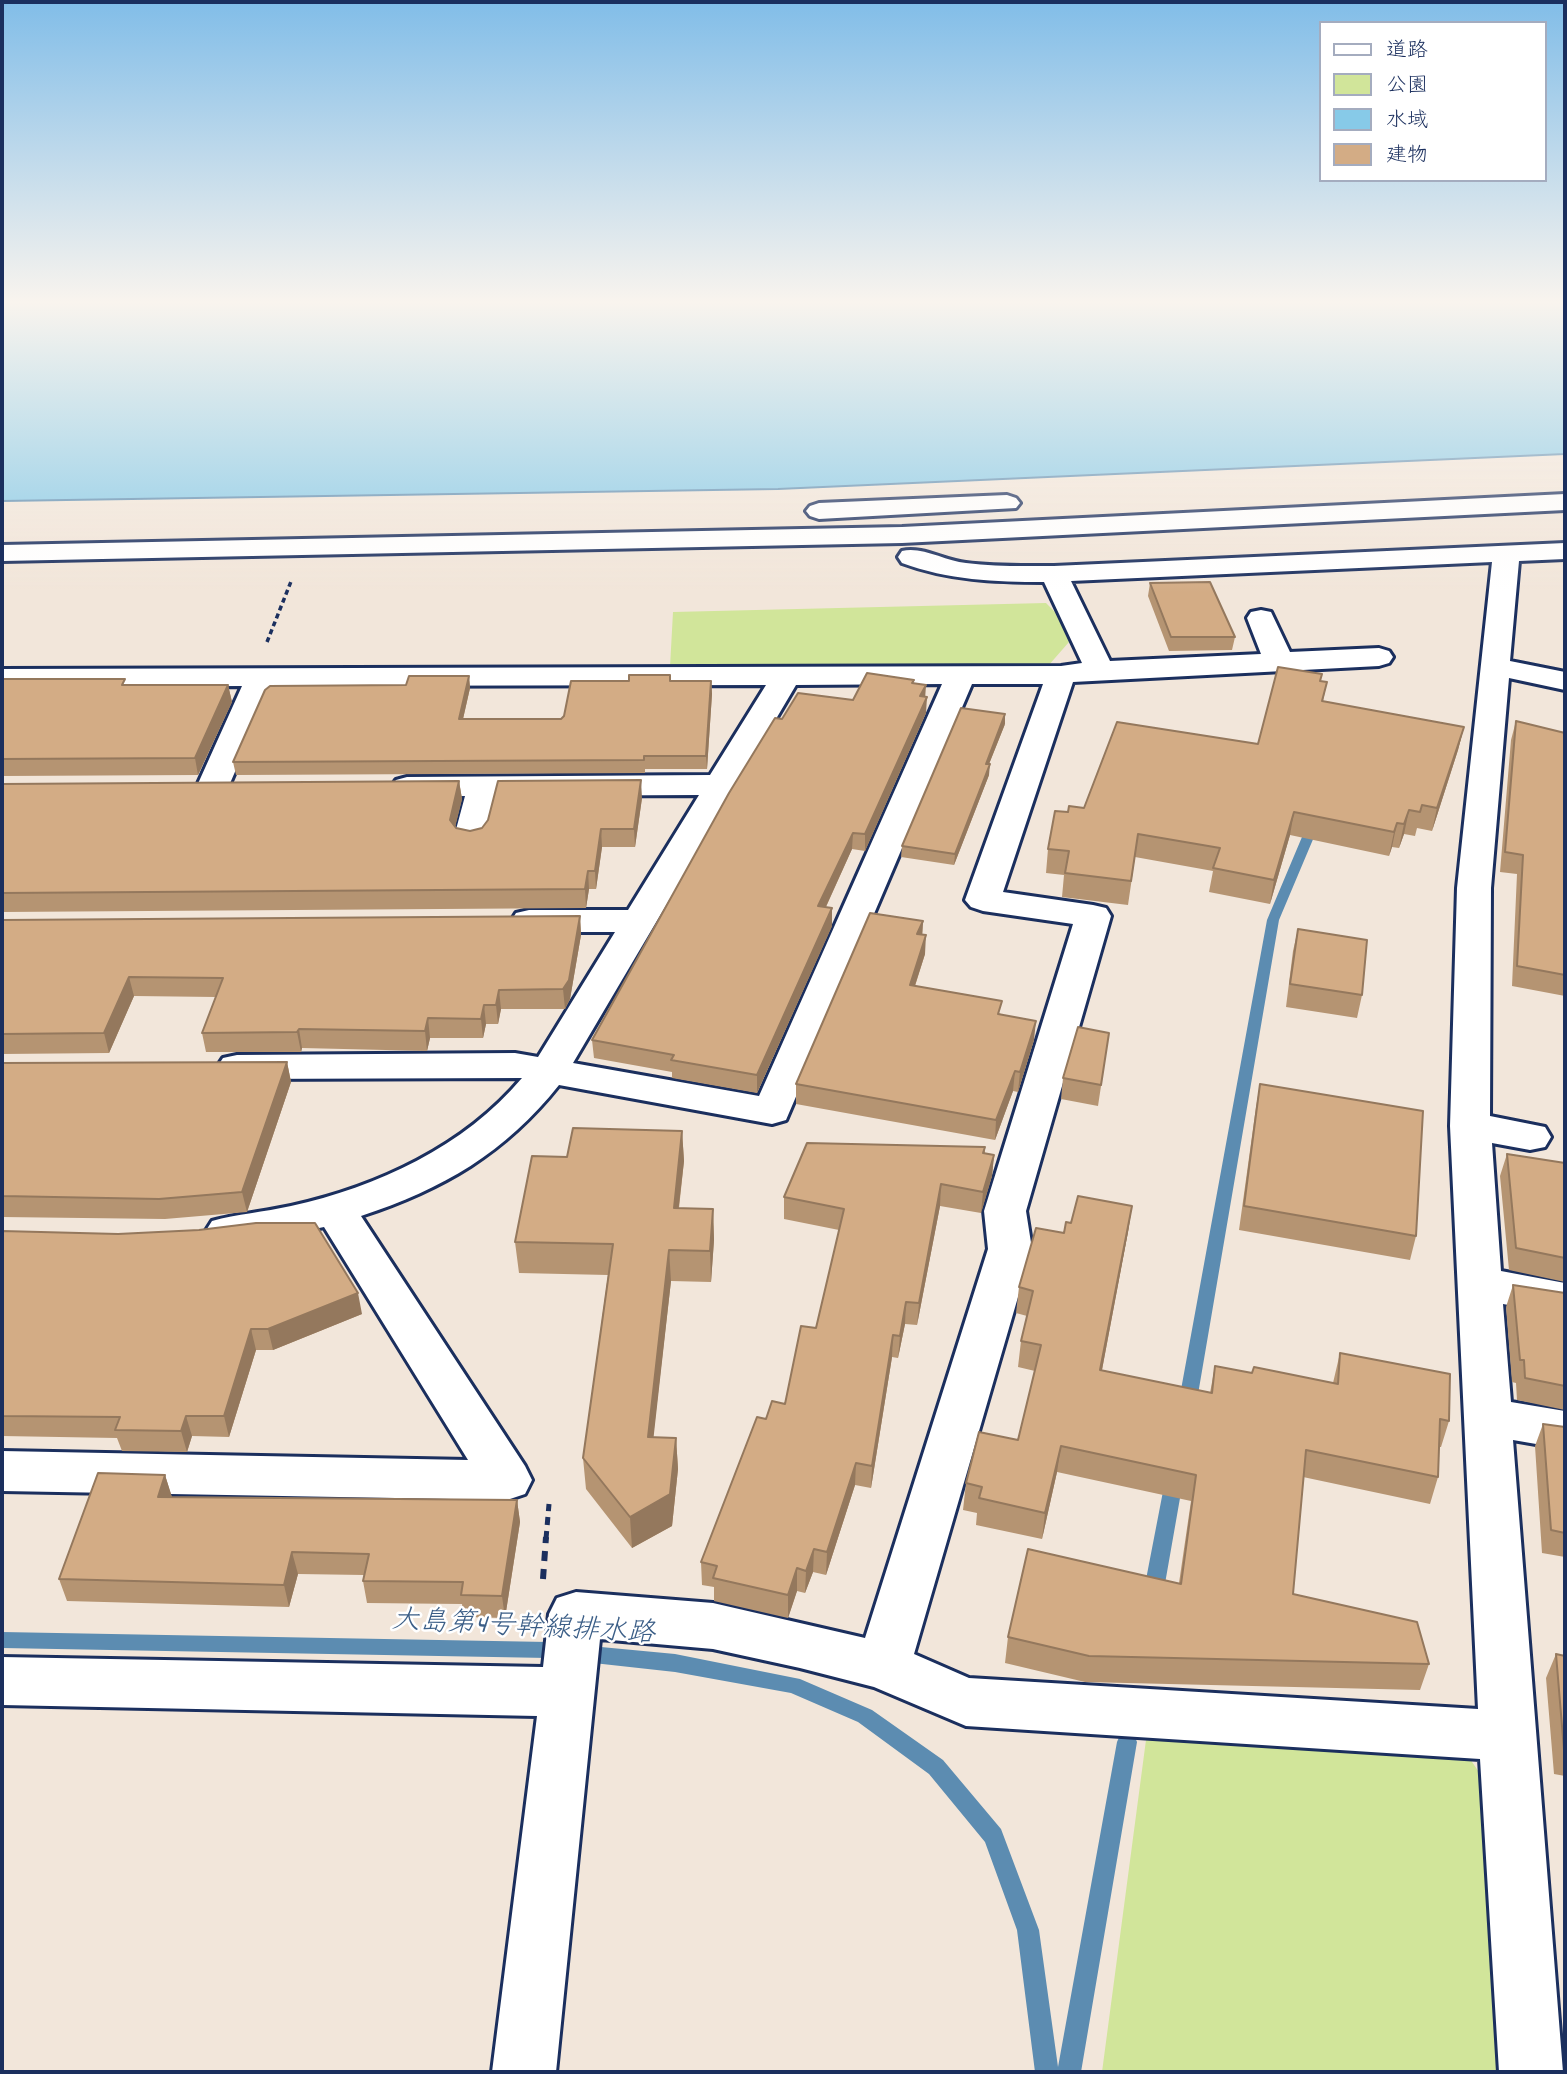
<!DOCTYPE html>
<meta charset="utf-8">
<style>
body{margin:0}
#map{position:relative;width:1567px;height:2074px;overflow:hidden;background:#f2e6da;font-family:Dekko,"Klee One",sans-serif}
canvas{display:block}
.frame{position:absolute;inset:0;border:4px solid #1b2f5e;pointer-events:none}
.legend{position:absolute;left:1319px;top:21px;width:228px;height:161px;box-sizing:border-box;background:#fff;border:2px solid #a4acbf;margin:0;padding:9px 12px;list-style:none;font-size:21px;color:#1b2f5e}
.legend li{display:flex;align-items:center;gap:14px;height:35px}
.legend b{width:35px;border:2px solid #a4acbf}
</style>
<div id="map">
<canvas width="1567" height="2074"></canvas>
<div class="frame"></div>
<ul class="legend">
<li><b style="height:9px;background:#fff"></b>道路</li>
<li><b style="height:19px;background:#d1e59a"></b>公園</li>
<li><b style="height:19px;background:#87cae8"></b>水域</li>
<li><b style="height:19px;background:#d3ac85"></b>建物</li>
</ul>
</div>
<script>
const context = document.querySelector('canvas').getContext('2d');
context.lineJoin = 'round';
function paint(path, color) {
  context.fillStyle = color;
  context.fill(path, 'evenodd');
}
function trace(path, color, width, dash) {
  context.strokeStyle = color;
  context.lineWidth = width;
  context.lineCap = dash ? 'butt' : 'round';
  context.setLineDash(dash || []);
  context.stroke(path);
}
function label(font, color, halo, rows, align = 'center') {
  context.font = font + ' Dekko,"Klee One",sans-serif';
  context.lineWidth = 5;
  context.setLineDash([]);
  context.textBaseline = 'middle';
  context.strokeStyle = halo;
  context.fillStyle = color;
  for (const [text, x, y, turn = 0] of rows) {
    context.save();
    context.translate(x, y);
    context.rotate((+turn || 0) * Math.PI / 180);
    context.textAlign = isNaN(turn) ? turn : align;
    if (halo) context.strokeText(text, 0, 0);
    context.fillText(text, 0, 0);
    context.restore();
  }
}
paint(new Path2D(`
 M 1046,603 L 1062,619 L 1069,642 L 1048,666 L 670,667 L 673,612 Z
 M 1146,1740 L 1466,1753 L 1489,1787 L 1502,2072 L 1102,2072 Z`), '#d1e59a');
const water = new Path2D(`
 M 2,303 L 1565,303 L 1565,454 L 778,489 L 2,501 Z`);
paint(water, '#87cae8');
trace(water, '#5c8cb1', 2);
paint(new Path2D(`
 M 1308,833 L 1314,837 L 1279,920 L 1196,1406 L 1193,1411 L 1187,1413 L 1181,1411 L 1178,1406 L 1267,920 L 1302,837 Z
 M 1174,1474 L 1180,1476 L 1183,1481 L 1163,1595 L 1160,1601 L 1153,1603 L 1146,1601 L 1143,1595 L 1165,1481 L 1168,1476 Z
 M 2,1632 L 548,1642 L 675,1654 L 800,1679 L 872,1710 L 943,1760 L 1001,1829 L 1039,1930 L 1058,2067 L 1117,1742 L 1120,1735 L 1127,1733 L 1134,1735 L 1137,1742 L 1081,2072 L 1035,2072 L 1017,1930 L 985,1842 L 929,1774 L 858,1722 L 791,1693 L 675,1672 L 548,1658 L 2,1648 Z`), '#5c8cb1');
const minor = new Path2D(`
 M 1565,494 L 1565,510 L 902,543 L 2,561 L 2,545 L 902,527 Z
 M 1007,495 L 1016,498 L 1020,503 L 1016,508 L 819,519 L 810,516 L 806,511 L 810,506 L 819,503 Z
 M 1565,543 L 1565,559 L 1519,561 L 1510,661 L 1565,672 L 1565,690 L 1509,678 L 1491,888 L 1490,1116 L 1545,1127 L 1551,1137 L 1545,1147 L 1530,1150 L 1492,1143 L 1501,1271 L 1565,1283 L 1565,1315 L 1503,1304 L 1511,1402 L 1565,1411 L 1565,1449 L 1513,1440 L 1563,2072 L 1499,2072 L 1480,1759 L 966,1726 L 874,1687 L 800,1668 L 713,1649 L 600,1639 L 556,2072 L 492,2072 L 537,1716 L 2,1705 L 2,1657 L 543,1667 L 549,1614 L 557,1598 L 576,1592 L 713,1603 L 865,1638 L 988,1249 L 984,1211 L 1073,924 L 983,911 L 971,907 L 965,900 L 1043,684 L 972,684 L 786,1120 L 772,1124 L 559,1085 C 505,1153 443,1189 361,1216 L 525,1466 L 532,1480 L 525,1494 L 507,1500 L 2,1491 L 2,1451 L 468,1460 L 324,1227 L 227,1247 L 212,1243 L 205,1232 L 212,1221 C 237,1214 264,1212 291,1206 C 377,1187 464,1147 522,1078 L 237,1079 L 223,1076 L 217,1067 L 223,1058 L 237,1055 L 515,1053 L 538,1057 L 615,932 L 529,932 L 516,929 L 511,921 L 516,913 L 529,910 L 628,910 L 699,795 L 498,796 L 488,837 L 483,844 L 471,847 L 459,844 L 454,837 L 465,796 L 407,797 L 396,794 L 391,787 L 396,780 L 407,777 L 710,775 L 766,685 L 272,686 L 228,788 L 223,795 L 212,798 L 201,795 L 196,788 L 242,686 L 2,687 L 2,669 L 1061,666 L 1082,663 L 1044,582 C 995,582 948,580 902,563 L 898,557 L 902,551 C 922,546 945,561 966,563 C 995,567 1025,566 1054,566 ZM 1492,562 L 1457,888 L 1450,1126 L 1478,1709 L 969,1678 L 914,1654 L 1032,1249 L 1026,1211 L 1111,916 L 1106,908 L 1093,905 L 1003,892 L 1073,682 L 1379,666 L 1389,663 L 1393,657 L 1389,651 L 1379,648 L 1290,652 L 1271,612 L 1261,610 L 1251,612 L 1247,618 L 1261,654 L 1110,661 L 1071,581 ZM 942,684 L 759,1096 L 573,1063 L 796,685 Z`);
trace(minor, '#1b2f5e', 6);
trace(new Path2D(`
 M 267,642 L 292,579`), '#1b2f5e', 3.5, [5, 3.5]);
trace(new Path2D(`
 M 546,1539 L 549,1504`), '#1b2f5e', 5, [8, 6]);
trace(new Path2D(`
 M 543,1579 L 546,1537`), '#1b2f5e', 6, [10, 8]);
paint(minor, '#fff');
paint(new Path2D(`
 M 1150,583 L 1235,637 L 1232,650 L 1169,651 L 1148,596 Z
 M 469,676 L 470,688 L 463,719 L 561,719 L 670,681 L 711,681 L 712,694 L 707,769 L 645,769 L 645,773 L 236,775 L 233,762 L 406,685 Z
 M 2,680 L 127,685 L 228,685 L 232,702 L 198,775 L 2,776 Z
 M 1321,681 L 1327,682 L 1323,701 L 1464,727 L 1458,750 L 1432,831 L 1417,828 L 1415,836 L 1404,834 L 1399,848 L 1392,847 L 1389,856 L 1290,835 L 1270,904 L 1209,892 L 1213,871 L 1135,857 L 1128,905 L 1062,897 L 1064,875 L 1046,873 L 1048,849 L 1068,812 L 1084,808 L 1258,744 Z
 M 913,683 L 925,697 L 926,713 L 865,851 L 852,849 L 826,907 L 832,908 L 832,926 L 757,1093 L 672,1078 L 672,1072 L 594,1058 L 592,1040 L 782,719 L 853,700 Z
 M 1516,721 L 1565,733 L 1565,996 L 1512,986 L 1517,874 L 1500,872 L 1511,740 Z
 M 1005,724 L 989,764 L 989,775 L 954,865 L 901,857 L 902,846 Z
 M 459,781 L 462,799 L 455,827 L 456,828 L 470,831 L 642,798 L 635,847 L 602,847 L 596,889 L 589,889 L 586,908 L 2,912 L 2,784 Z
 M 580,916 L 581,935 L 570,999 L 565,1009 L 501,1009 L 498,1024 L 486,1024 L 483,1038 L 430,1038 L 427,1051 L 302,1048 L 301,1052 L 206,1052 L 202,1033 L 216,997 L 134,996 L 109,1053 L 2,1054 L 2,920 Z
 M 923,921 L 922,935 L 925,954 L 915,986 L 1001,1014 L 1034,1040 L 1018,1092 L 1013,1091 L 995,1140 L 796,1104 L 796,1084 Z
 M 1298,929 L 1362,995 L 1357,1018 L 1286,1007 L 1293,951 Z
 M 1109,1033 L 1098,1106 L 1061,1099 L 1063,1078 Z
 M 287,1062 L 291,1082 L 247,1212 L 165,1219 L 2,1217 L 2,1063 Z
 M 1260,1084 L 1416,1236 L 1410,1260 L 1239,1230 L 1256,1107 Z
 M 682,1131 L 684,1161 L 679,1208 L 713,1209 L 714,1240 L 711,1282 L 671,1281 L 653,1437 L 676,1438 L 678,1469 L 672,1526 L 632,1548 L 586,1489 L 583,1458 L 608,1275 L 519,1273 L 515,1242 L 567,1157 Z
 M 985,1147 L 985,1153 L 994,1155 L 992,1176 L 981,1213 L 940,1206 L 917,1325 L 905,1324 L 898,1358 L 892,1357 L 871,1488 L 855,1485 L 826,1575 L 813,1572 L 805,1593 L 797,1591 L 788,1618 L 714,1601 L 714,1587 L 702,1585 L 701,1562 L 766,1419 L 785,1404 L 816,1328 L 839,1230 L 784,1219 L 784,1197 Z
 M 1507,1154 L 1565,1163 L 1565,1282 L 1509,1270 L 1500,1176 Z
 M 1132,1206 L 1128,1232 L 1102,1370 L 1210,1393 L 1215,1366 L 1252,1373 L 1333,1383 L 1340,1353 L 1449,1421 L 1441,1447 L 1439,1447 L 1438,1477 L 1430,1504 L 1303,1477 L 1293,1594 L 1429,1664 L 1420,1690 L 1085,1682 L 1005,1663 L 1008,1637 L 1179,1583 L 1191,1501 L 1057,1472 L 1042,1539 L 976,1525 L 977,1513 L 963,1510 L 966,1483 L 1018,1440 L 1035,1371 L 1018,1367 L 1021,1341 L 1027,1316 L 1016,1313 L 1019,1287 L 1071,1223 Z
 M 2,1231 L 362,1314 L 273,1350 L 256,1350 L 229,1437 L 192,1436 L 187,1452 L 122,1451 L 117,1438 L 2,1436 Z
 M 1513,1285 L 1565,1293 L 1565,1410 L 1517,1400 L 1516,1383 L 1512,1382 L 1506,1307 Z
 M 1543,1424 L 1565,1427 L 1565,1557 L 1542,1553 L 1535,1446 Z
 M 165,1475 L 172,1498 L 517,1500 L 520,1522 L 505,1618 L 464,1617 L 462,1604 L 367,1603 L 363,1581 L 364,1575 L 298,1574 L 289,1607 L 67,1601 L 59,1579 Z
 M 1556,1654 L 1565,1656 L 1565,1776 L 1554,1774 L 1546,1678 Z`), '#b59472');
paint(new Path2D(`
 M 469,676 L 470,688 L 460,732 L 459,719 Z
 M 711,681 L 712,694 L 707,769 L 706,756 Z
 M 228,685 L 232,702 L 198,775 L 195,758 Z
 M 926,685 L 925,700 L 920,696 Z
 M 927,697 L 926,713 L 865,851 L 865,834 Z
 M 1005,714 L 1005,724 L 985,774 L 986,764 Z
 M 1464,727 L 1458,750 L 1432,831 L 1437,808 Z
 M 990,764 L 989,775 L 954,865 L 955,854 Z
 M 641,780 L 642,798 L 635,847 L 634,829 Z
 M 459,781 L 462,799 L 452,839 L 450,820 Z
 M 1409,810 L 1404,834 L 1399,848 L 1404,824 Z
 M 1294,812 L 1290,835 L 1270,904 L 1274,880 Z
 M 1397,823 L 1392,847 L 1389,856 L 1394,832 Z
 M 601,829 L 602,847 L 596,889 L 595,871 Z
 M 853,833 L 852,849 L 818,924 L 818,906 Z
 M 588,871 L 589,889 L 586,908 L 585,889 Z
 M 832,908 L 832,926 L 757,1093 L 757,1075 Z
 M 580,916 L 581,935 L 570,999 L 565,1009 L 563,989 Z
 M 923,921 L 922,940 L 917,934 Z
 M 926,935 L 925,954 L 909,1004 L 910,985 Z
 M 129,977 L 134,996 L 109,1053 L 104,1033 Z
 M 499,990 L 501,1009 L 498,1024 L 496,1005 Z
 M 484,1005 L 486,1024 L 483,1038 L 481,1019 Z
 M 428,1018 L 430,1038 L 427,1051 L 425,1031 Z
 M 1036,1021 L 1034,1040 L 1018,1092 L 1020,1072 Z
 M 299,1029 L 302,1048 L 301,1052 L 297,1032 Z
 M 287,1062 L 291,1082 L 247,1212 L 242,1192 Z
 M 1015,1071 L 1013,1091 L 995,1140 L 996,1120 Z
 M 682,1131 L 684,1161 L 675,1239 L 674,1208 Z
 M 994,1155 L 992,1176 L 981,1213 L 983,1192 Z
 M 941,1184 L 940,1206 L 917,1325 L 919,1303 Z
 M 1132,1206 L 1128,1232 L 1097,1396 L 1100,1370 Z
 M 713,1209 L 714,1240 L 711,1282 L 710,1251 Z
 M 669,1250 L 671,1281 L 650,1469 L 648,1437 Z
 M 358,1293 L 362,1314 L 273,1350 L 268,1329 Z
 M 906,1302 L 905,1324 L 898,1358 L 900,1336 Z
 M 251,1329 L 256,1350 L 229,1437 L 224,1416 Z
 M 893,1335 L 892,1357 L 871,1488 L 872,1466 Z
 M 186,1416 L 192,1436 L 187,1452 L 181,1431 Z
 M 676,1438 L 678,1469 L 672,1526 L 632,1548 L 630,1517 Z
 M 1061,1446 L 1057,1472 L 1042,1539 L 1045,1513 Z
 M 856,1463 L 855,1485 L 826,1575 L 827,1552 Z
 M 165,1475 L 172,1497 L 164,1519 L 158,1497 Z
 M 517,1500 L 520,1522 L 505,1618 L 502,1596 Z
 M 814,1549 L 813,1572 L 805,1593 L 806,1571 Z
 M 292,1552 L 298,1574 L 289,1607 L 284,1585 Z
 M 797,1568 L 797,1591 L 788,1618 L 788,1595 Z`), '#94785d');
const building = new Path2D(`
 M 1210,582 L 1235,637 L 1171,637 L 1150,583 Z
 M 1278,667 L 1322,674 L 1320,681 L 1327,682 L 1322,701 L 1464,727 L 1437,808 L 1422,805 L 1420,812 L 1409,810 L 1404,824 L 1397,823 L 1394,832 L 1294,812 L 1274,880 L 1213,868 L 1220,848 L 1138,834 L 1131,881 L 1065,873 L 1069,851 L 1048,849 L 1055,811 L 1068,812 L 1069,806 L 1084,808 L 1117,722 L 1258,744 Z
 M 867,673 L 914,680 L 912,683 L 926,685 L 920,696 L 927,697 L 865,834 L 853,833 L 818,906 L 832,908 L 757,1075 L 671,1060 L 674,1055 L 592,1040 L 729,793 L 775,718 L 782,719 L 798,693 L 853,700 Z
 M 629,675 L 670,675 L 670,681 L 711,681 L 706,756 L 644,756 L 644,760 L 233,762 L 265,690 L 270,686 L 406,685 L 409,676 L 469,676 L 459,719 L 561,719 L 564,716 L 571,681 L 629,681 Z
 M 3,679 L 125,679 L 122,685 L 228,685 L 195,758 L 2,759 L 2,680 Z
 M 961,708 L 1005,714 L 986,764 L 990,764 L 955,854 L 902,846 Z
 M 1516,721 L 1565,733 L 1565,975 L 1517,966 L 1523,855 L 1505,852 Z
 M 641,780 L 634,829 L 601,829 L 595,871 L 588,871 L 585,889 L 2,893 L 2,784 L 459,781 L 450,820 L 456,828 L 470,831 L 482,828 L 488,820 L 498,781 Z
 M 870,913 L 923,921 L 917,934 L 926,935 L 910,985 L 1002,1001 L 998,1014 L 1036,1021 L 1020,1072 L 1015,1071 L 996,1120 L 796,1084 Z
 M 580,916 L 569,980 L 563,989 L 499,990 L 496,1005 L 484,1005 L 481,1019 L 428,1018 L 425,1031 L 299,1029 L 297,1032 L 202,1033 L 223,978 L 129,977 L 104,1033 L 2,1034 L 2,920 Z
 M 1298,929 L 1367,940 L 1362,995 L 1290,984 Z
 M 1078,1027 L 1109,1033 L 1101,1085 L 1063,1078 Z
 M 287,1062 L 242,1192 L 159,1199 L 2,1196 L 2,1063 Z
 M 1260,1084 L 1423,1111 L 1416,1236 L 1244,1206 Z
 M 573,1128 L 682,1131 L 674,1208 L 713,1209 L 710,1251 L 669,1250 L 648,1437 L 676,1438 L 670,1494 L 630,1517 L 583,1458 L 613,1244 L 515,1242 L 532,1156 L 567,1157 Z
 M 807,1143 L 985,1147 L 983,1153 L 994,1155 L 983,1192 L 941,1184 L 919,1303 L 906,1302 L 900,1336 L 893,1335 L 872,1466 L 856,1463 L 827,1552 L 814,1549 L 806,1571 L 797,1568 L 788,1595 L 713,1578 L 717,1566 L 701,1562 L 757,1417 L 766,1419 L 772,1401 L 785,1404 L 801,1326 L 816,1328 L 844,1209 L 784,1197 Z
 M 1507,1154 L 1565,1163 L 1565,1258 L 1516,1248 Z
 M 1078,1196 L 1132,1206 L 1100,1370 L 1212,1393 L 1215,1366 L 1252,1373 L 1254,1367 L 1338,1384 L 1340,1353 L 1450,1374 L 1449,1421 L 1440,1419 L 1438,1477 L 1306,1450 L 1293,1594 L 1417,1622 L 1429,1664 L 1089,1656 L 1008,1637 L 1028,1549 L 1181,1584 L 1196,1475 L 1061,1446 L 1045,1513 L 979,1498 L 982,1487 L 966,1483 L 979,1432 L 1018,1440 L 1041,1345 L 1021,1341 L 1033,1291 L 1019,1287 L 1036,1228 L 1064,1233 L 1066,1222 L 1071,1223 Z
 M 256,1223 L 315,1223 L 358,1293 L 268,1329 L 251,1329 L 224,1416 L 186,1416 L 181,1431 L 115,1430 L 120,1417 L 2,1416 L 2,1231 L 118,1234 L 199,1230 Z
 M 1513,1285 L 1565,1293 L 1565,1386 L 1525,1378 L 1524,1360 L 1520,1360 Z
 M 1543,1424 L 1565,1427 L 1565,1533 L 1551,1530 Z
 M 98,1473 L 165,1475 L 158,1497 L 517,1500 L 502,1596 L 461,1595 L 463,1582 L 363,1581 L 369,1554 L 292,1552 L 284,1585 L 59,1579 Z
 M 1556,1654 L 1565,1656 L 1565,1750 L 1564,1750 Z`);
paint(building, '#d3ac85');
trace(building, '#94785d', 2);
const sky = context.createLinearGradient(0, 0, 0, 593);
sky.addColorStop(0, '#81bde8');
sky.addColorStop(0.51, '#f9f4ee');
sky.addColorStop(1, '#f9f4ee00');
context.fillStyle = sky;
context.fillRect(0, 0, 1567, 593);
label('italic 28px', '#3b5e87', '#fff', [
 ["大島第4号幹線排水路",523,1630,3]
]);
</script>
